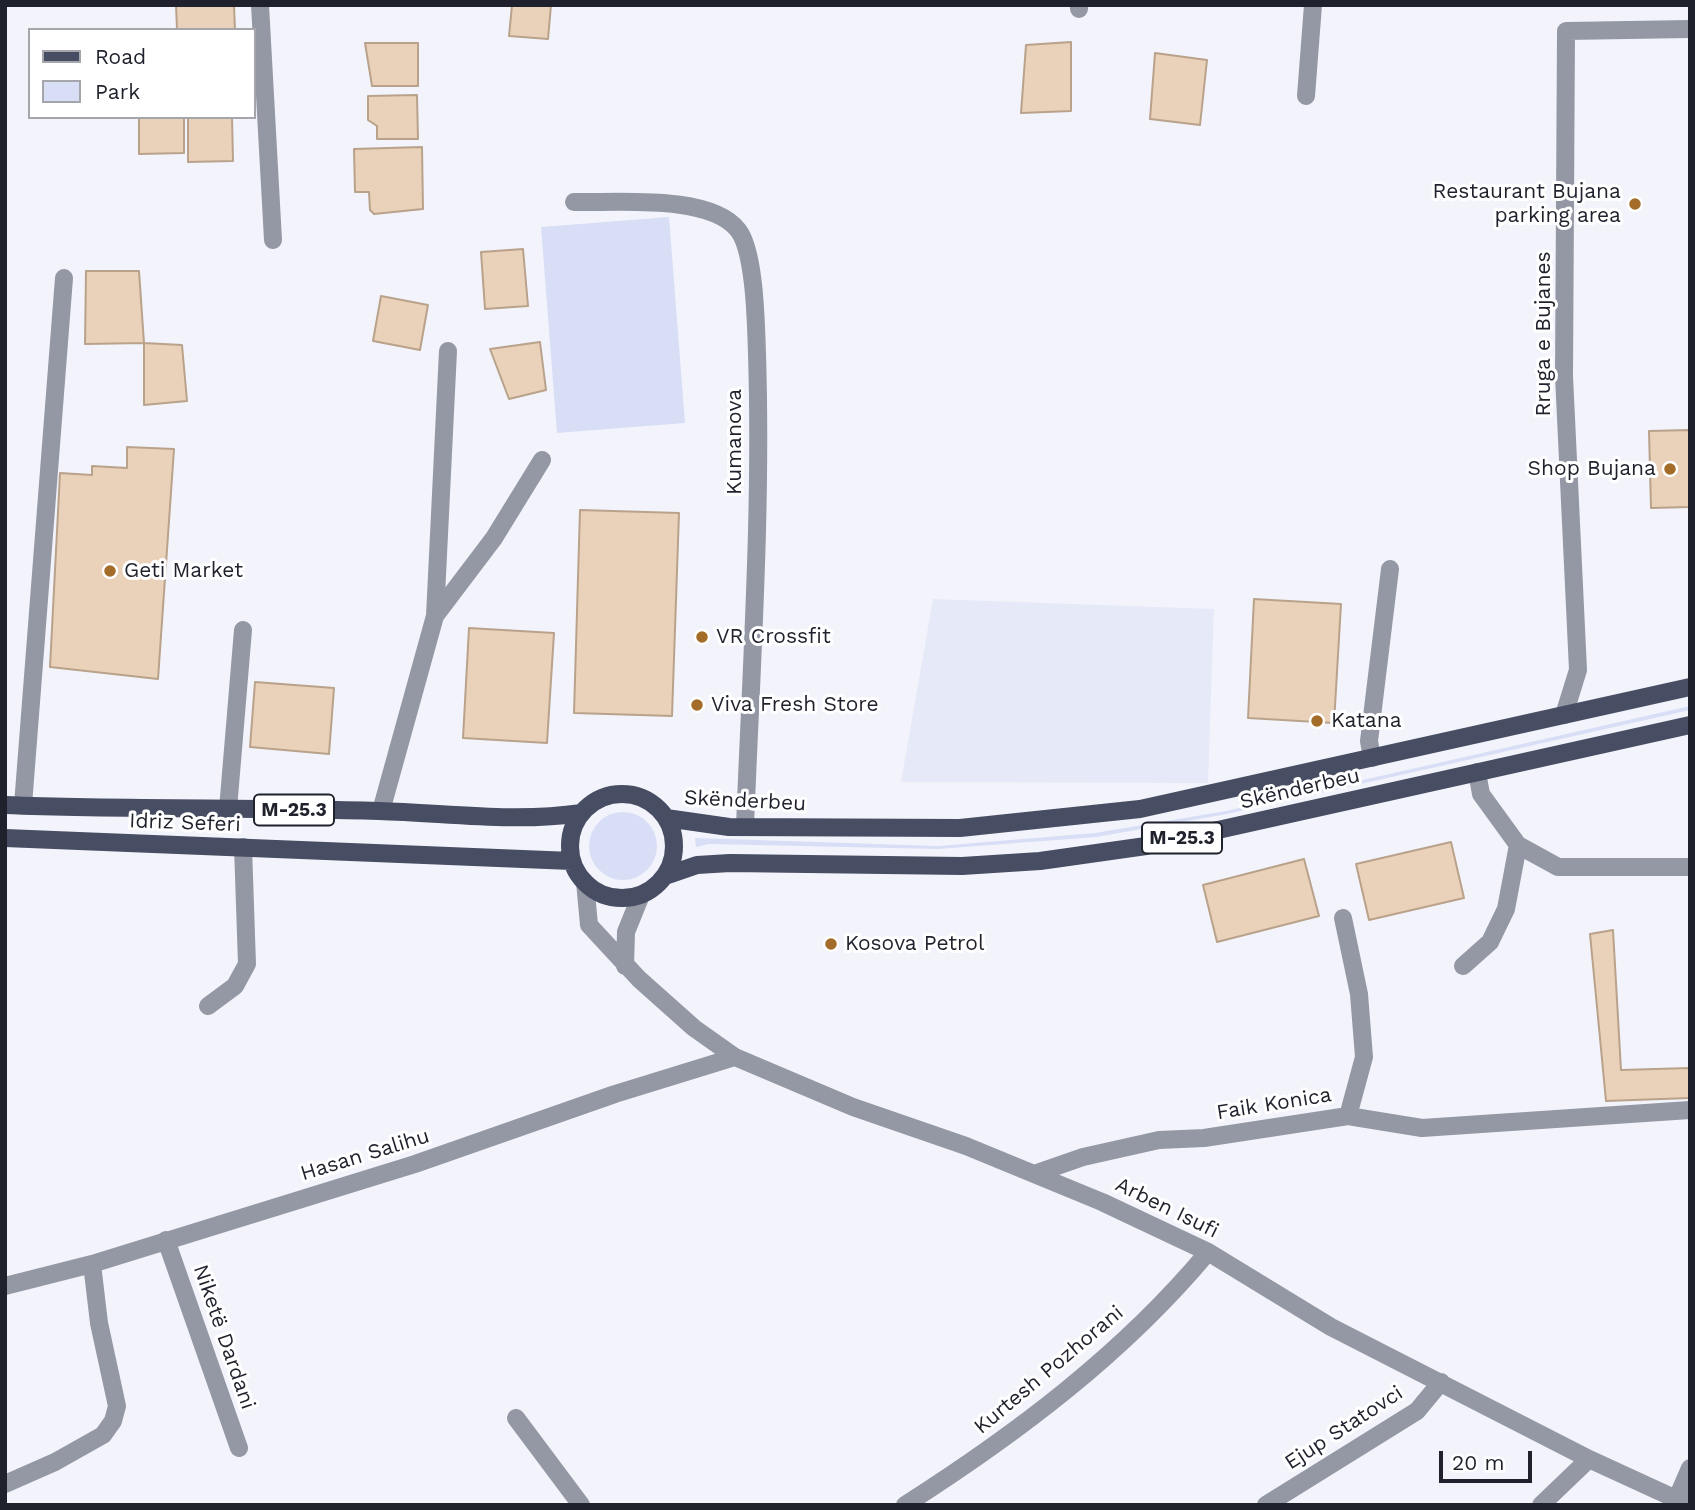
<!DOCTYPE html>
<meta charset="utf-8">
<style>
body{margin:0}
#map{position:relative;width:1695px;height:1510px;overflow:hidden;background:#f3f4fb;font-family:"Work Sans",sans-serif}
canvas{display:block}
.frame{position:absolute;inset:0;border:7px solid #1f212c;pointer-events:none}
.legend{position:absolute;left:28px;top:28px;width:228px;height:91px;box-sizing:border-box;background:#fff;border:2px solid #a5a6ab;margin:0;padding:9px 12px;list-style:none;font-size:21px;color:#1f212c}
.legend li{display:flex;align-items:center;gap:14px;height:35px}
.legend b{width:35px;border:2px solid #a5a6ab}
.scale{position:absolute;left:1439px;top:1451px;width:93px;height:32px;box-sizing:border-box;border:4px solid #1f212c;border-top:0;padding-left:9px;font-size:21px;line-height:24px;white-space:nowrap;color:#1f212c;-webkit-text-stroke:5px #fff;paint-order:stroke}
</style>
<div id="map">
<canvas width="1695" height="1510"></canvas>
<div class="frame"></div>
<ul class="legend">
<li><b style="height:9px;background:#474d62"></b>Road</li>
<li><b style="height:19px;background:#d7def6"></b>Park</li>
</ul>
<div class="scale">20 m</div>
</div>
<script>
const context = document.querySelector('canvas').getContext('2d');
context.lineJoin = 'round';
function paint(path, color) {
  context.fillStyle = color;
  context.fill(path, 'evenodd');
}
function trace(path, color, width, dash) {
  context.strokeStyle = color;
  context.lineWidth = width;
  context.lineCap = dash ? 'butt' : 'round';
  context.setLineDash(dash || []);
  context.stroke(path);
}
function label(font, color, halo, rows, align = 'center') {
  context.font = font + ' "Work Sans",sans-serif';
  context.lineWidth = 6;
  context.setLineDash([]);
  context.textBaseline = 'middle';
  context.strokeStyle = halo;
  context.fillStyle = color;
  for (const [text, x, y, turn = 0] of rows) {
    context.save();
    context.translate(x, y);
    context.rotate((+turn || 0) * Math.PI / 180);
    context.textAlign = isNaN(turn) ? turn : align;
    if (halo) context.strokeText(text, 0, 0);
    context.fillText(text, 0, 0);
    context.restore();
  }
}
paint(new Path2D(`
 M 933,599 L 1214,609 L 1208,783 L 901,782 Z`), '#e5e9f8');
paint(new Path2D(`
 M 669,217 L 685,423 L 557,433 L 541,227 Z
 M 1690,706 L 1690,710 L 1227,814 L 1096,837 L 938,849 L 709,844 L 696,847 L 695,838 L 938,846 L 1095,833 L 1226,811 Z
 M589 846a34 34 0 1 1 68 0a34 34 0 1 1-68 0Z`), '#d7def6');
const building = new Path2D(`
 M 176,5 L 234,5 L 235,30 L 177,30 Z
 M 512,5 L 551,5 L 548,39 L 509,36 Z
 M 1071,42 L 1071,111 L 1021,113 L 1026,45 Z
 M 365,43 L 418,43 L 418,86 L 372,86 Z
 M 1155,53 L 1207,60 L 1200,125 L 1150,119 Z
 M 417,95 L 418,139 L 377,139 L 377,126 L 368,120 L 368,96 Z
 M 139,117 L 184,117 L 184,153 L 139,154 Z
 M 188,117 L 232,117 L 233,161 L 188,162 Z
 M 422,147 L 423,209 L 374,214 L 370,210 L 369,192 L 355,192 L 354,149 Z
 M 523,249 L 528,306 L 485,309 L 481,252 Z
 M 86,271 L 139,271 L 144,343 L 85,344 Z
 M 381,296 L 428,305 L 420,350 L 373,341 Z
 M 540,342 L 546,390 L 509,399 L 490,349 Z
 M 144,343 L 182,345 L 187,401 L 144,405 Z
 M 1690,430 L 1690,507 L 1651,508 L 1649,431 Z
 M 127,447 L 174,449 L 158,679 L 50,667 L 60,473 L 92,475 L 92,466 L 127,468 Z
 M 580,510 L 679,513 L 672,716 L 574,713 Z
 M 1254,599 L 1341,604 L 1334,723 L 1248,718 Z
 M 469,628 L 554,633 L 547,743 L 463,738 Z
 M 255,682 L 334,688 L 329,754 L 250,747 Z
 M 1451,842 L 1464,898 L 1369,920 L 1356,864 Z
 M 1304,859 L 1319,916 L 1217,942 L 1203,885 Z
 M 1613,930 L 1621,1070 L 1690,1068 L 1690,1098 L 1606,1101 L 1590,934 Z`);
paint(building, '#ead1b9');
trace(building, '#b9a28b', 2);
trace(new Path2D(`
 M 260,5 L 273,240
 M 1079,9 L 1079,5
 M 1306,96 L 1313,5
 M 574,202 C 616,203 710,194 738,230 C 755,251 756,325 757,354 C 762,512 751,670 745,827
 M 435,616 L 494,538 L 542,460
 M 1564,715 L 1578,670 L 1564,376 L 1566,31 L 1690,29
 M 1372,758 L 1369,741 L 1390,569
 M 1477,772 L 1481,794 L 1518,845 L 1558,867 L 1690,867
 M 23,805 L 64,278
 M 228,809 L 243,630
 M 381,811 L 435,616 L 448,351
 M 585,882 L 589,925 L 639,979 L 694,1028 L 735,1057 L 853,1107 L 966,1146 L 1102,1202 L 1208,1252 L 1331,1327 L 1589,1459 L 1689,1505
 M 1343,918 L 1359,994 L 1364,1057 L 1348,1116
 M 625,966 L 626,932 L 641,895
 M 1463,966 L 1490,942 L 1506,909 L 1518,845
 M 208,1006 L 235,986 L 247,964 L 243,847
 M 1037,1173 L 1083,1157 L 1159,1140 L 1204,1138 L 1348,1116 L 1422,1128 L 1690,1110
 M 166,1240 L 239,1448
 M 5,1286 L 92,1264 L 415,1164 L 615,1094 L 735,1057
 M 516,1418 L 581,1505
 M 5,1484 L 55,1462 L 103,1435 L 113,1421 L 117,1406 L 99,1323 L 92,1264
 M 1677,1498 L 1690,1468
 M 905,1505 C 1016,1434 1123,1354 1208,1252
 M 1266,1505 L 1417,1411 L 1441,1382
 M 1541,1505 L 1589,1459`), '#9498a4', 18);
trace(new Path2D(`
 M570 846a52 52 0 1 1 104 0a52 52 0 1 1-104 0Z
 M 5,805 C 130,810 255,807 379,811 C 448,813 514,823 582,813
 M 666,818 L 729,827 L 960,828 L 1140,809 L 1690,687
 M 5,838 L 572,861
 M 665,876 L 697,865 L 730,863 L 962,866 L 1040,861 L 1146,846 L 1690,725`), '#474d62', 18);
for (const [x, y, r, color] of [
 [1635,204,7,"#a36c28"],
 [1670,469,7,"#a36c28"],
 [110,571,7,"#a36c28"],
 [702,637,7,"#a36c28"],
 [697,705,7,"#a36c28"],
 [1317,721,7,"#a36c28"],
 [831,944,7,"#a36c28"]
]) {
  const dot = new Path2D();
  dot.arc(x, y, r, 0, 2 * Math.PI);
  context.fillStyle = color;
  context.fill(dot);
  trace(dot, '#fff', 2.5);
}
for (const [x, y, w] of [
 [294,810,80],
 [1182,838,80]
]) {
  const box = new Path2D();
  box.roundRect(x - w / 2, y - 15.5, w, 31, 5);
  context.fillStyle = '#fff';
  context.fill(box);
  trace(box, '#1f212c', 2);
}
label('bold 19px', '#1f212c', null, [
 ["M-25.3",294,810],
 ["M-25.3",1182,838]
]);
label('21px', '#1f212c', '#fff', [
 ["Restaurant Bujana",1621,192,"right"],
 ["parking area",1621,216,"right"],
 ["Shop Bujana",1656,469,"right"],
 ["Geti Market",124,571],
 ["VR Crossfit",716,637],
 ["Viva Fresh Store",711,705],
 ["Katana",1331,721],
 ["Kosova Petrol",845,944]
], 'left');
label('21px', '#1f212c', '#fff', [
 ["Rruga e Bujanes",1544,334,-90],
 ["Kumanova",735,442,-90],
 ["Skënderbeu",1300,789,-13],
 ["Skënderbeu",745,801,3],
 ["Idriz Seferi",185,823,2],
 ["Faik Konica",1274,1104,-9],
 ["Hasan Salihu",365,1155,-17],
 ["Arben Isufi",1167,1208,26],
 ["Niketë Dardani",224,1337,71],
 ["Kurtesh Pozhorani",1049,1370,-40],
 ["Ejup Statovci",1344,1428,-33]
]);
</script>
